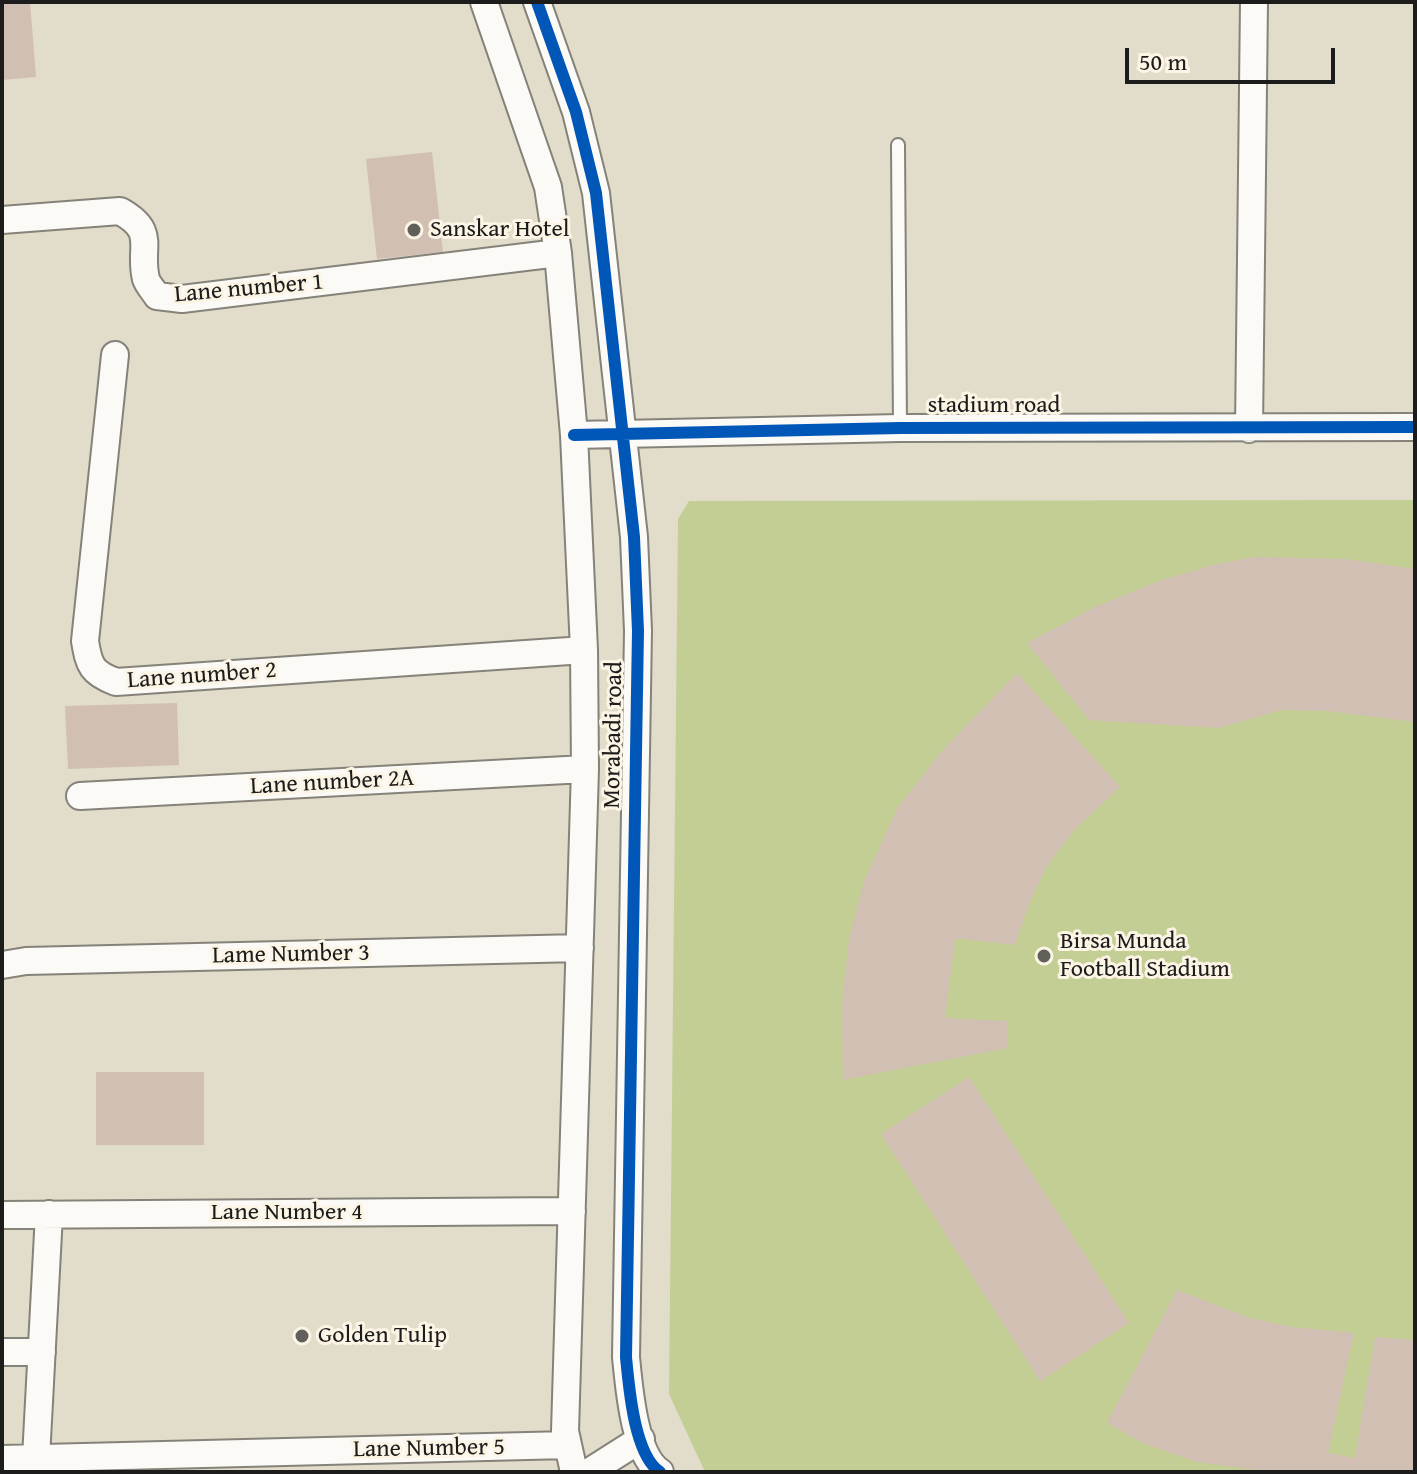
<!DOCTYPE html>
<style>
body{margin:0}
#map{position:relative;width:1417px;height:1474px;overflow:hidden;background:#e2dcca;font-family:"Gentium Book Plus",serif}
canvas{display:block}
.frame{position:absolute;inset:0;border:4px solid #1c1c1c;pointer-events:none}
.scale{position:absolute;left:1125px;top:48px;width:210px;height:36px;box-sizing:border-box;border:4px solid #1c1c1c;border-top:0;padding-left:10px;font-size:24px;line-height:28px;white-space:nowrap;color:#1c1c1c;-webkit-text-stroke:6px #fcf5e5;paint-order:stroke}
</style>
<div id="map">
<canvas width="1417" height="1474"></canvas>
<div class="frame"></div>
<div class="scale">50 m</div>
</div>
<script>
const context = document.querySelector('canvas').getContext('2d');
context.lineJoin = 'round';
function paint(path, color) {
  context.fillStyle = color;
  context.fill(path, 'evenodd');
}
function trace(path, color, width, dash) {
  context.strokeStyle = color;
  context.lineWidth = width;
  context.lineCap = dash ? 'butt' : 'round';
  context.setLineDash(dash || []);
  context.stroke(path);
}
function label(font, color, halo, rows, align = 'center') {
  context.font = font + ' "Gentium Book Plus",serif';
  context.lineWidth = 6;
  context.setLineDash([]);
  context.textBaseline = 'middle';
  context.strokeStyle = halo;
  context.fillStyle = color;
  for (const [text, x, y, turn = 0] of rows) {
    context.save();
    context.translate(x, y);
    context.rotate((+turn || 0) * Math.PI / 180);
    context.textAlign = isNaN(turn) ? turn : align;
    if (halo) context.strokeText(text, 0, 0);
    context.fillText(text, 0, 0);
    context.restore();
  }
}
paint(new Path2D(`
 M 1415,500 L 1415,1472 L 705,1472 L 669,1394 L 678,519 L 689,501 Z`), '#c3ce95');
paint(new Path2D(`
 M 2,2 L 30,2 L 36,77 L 2,80 Z
 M 432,152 L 443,252 L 377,259 L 366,159 Z
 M 1255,557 L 1345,559 L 1415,569 L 1415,722 L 1327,711 L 1281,710 L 1219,728 L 1089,720 L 1027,643 L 1097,606 L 1159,581 L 1217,564 Z
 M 1017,673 L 1120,787 L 1073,831 L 1045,869 L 1029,904 L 1015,945 L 955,938 L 945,1018 L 1008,1021 L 1007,1048 L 843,1080 L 842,1004 L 849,939 L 864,881 L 898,807 L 941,752 Z
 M 177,703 L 179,765 L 68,769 L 65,706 Z
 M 96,1072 L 204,1072 L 204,1145 L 96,1145 Z
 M 969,1077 L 1129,1323 L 1040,1381 L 881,1134 Z
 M 1177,1290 L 1250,1318 L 1292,1327 L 1354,1333 L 1328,1453 L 1355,1458 L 1375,1337 L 1415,1340 L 1415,1472 L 1273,1472 L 1196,1462 L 1143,1443 L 1107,1423 Z`), '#d0bfb2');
const service = new Path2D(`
 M 898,145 L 900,428`);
const minor = new Path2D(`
 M 484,2 L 548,187 L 558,253 L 574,435 L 584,650 L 585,769 L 565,1431 L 574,1472
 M 537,2 L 576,112 L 596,193 L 634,537 L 638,631 L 626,1357 C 629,1387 634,1455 660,1472
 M 2,220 L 120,211 C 158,232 138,247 146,279 C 148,285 154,291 157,296 L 182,299 L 558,253
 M 115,355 L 85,641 C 89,666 92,673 116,682 L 584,650
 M 1249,429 L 1254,2
 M 574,435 L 900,428 L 1415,427
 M 80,796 L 585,769
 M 2,965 L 26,961 L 580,948
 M 2,1215 L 572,1211
 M 2,1352 L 42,1352
 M 36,1458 L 49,1214
 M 2,1459 L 568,1445
 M 589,1472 L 641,1439`);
trace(service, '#858279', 16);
trace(minor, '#858279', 30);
trace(service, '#fbfaf7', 12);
trace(minor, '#fbfaf7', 26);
trace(new Path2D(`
 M 537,2 L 576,112 L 596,193 L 634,537 L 638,631 L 626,1357 C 629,1387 634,1455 660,1472
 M 574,435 L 900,428 L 1415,427`), '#0057b8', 12);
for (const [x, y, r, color] of [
 [414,230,8,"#615f59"],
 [1044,956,8,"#615f59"],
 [302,1336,8,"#615f59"]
]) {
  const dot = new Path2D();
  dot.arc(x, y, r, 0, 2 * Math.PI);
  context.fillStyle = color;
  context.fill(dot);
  trace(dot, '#fcf5e5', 3);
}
label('24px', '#1c1c1c', '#fcf5e5', [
 ["Sanskar Hotel",430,230],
 ["Birsa Munda",1060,942],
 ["Football Stadium",1060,970],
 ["Golden Tulip",318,1336]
], 'left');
label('24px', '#1c1c1c', '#fcf5e5', [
 ["Lane number 1",249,289,-5],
 ["stadium road",994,406],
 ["Lane number 2",202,676,-4],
 ["Morabadi road",614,735,-89],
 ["Lane number 2A",332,783,-3],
 ["Lame Number 3",291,955,-1],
 ["Lane Number 4",287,1213],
 ["Lane Number 5",429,1449,-1]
]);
</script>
